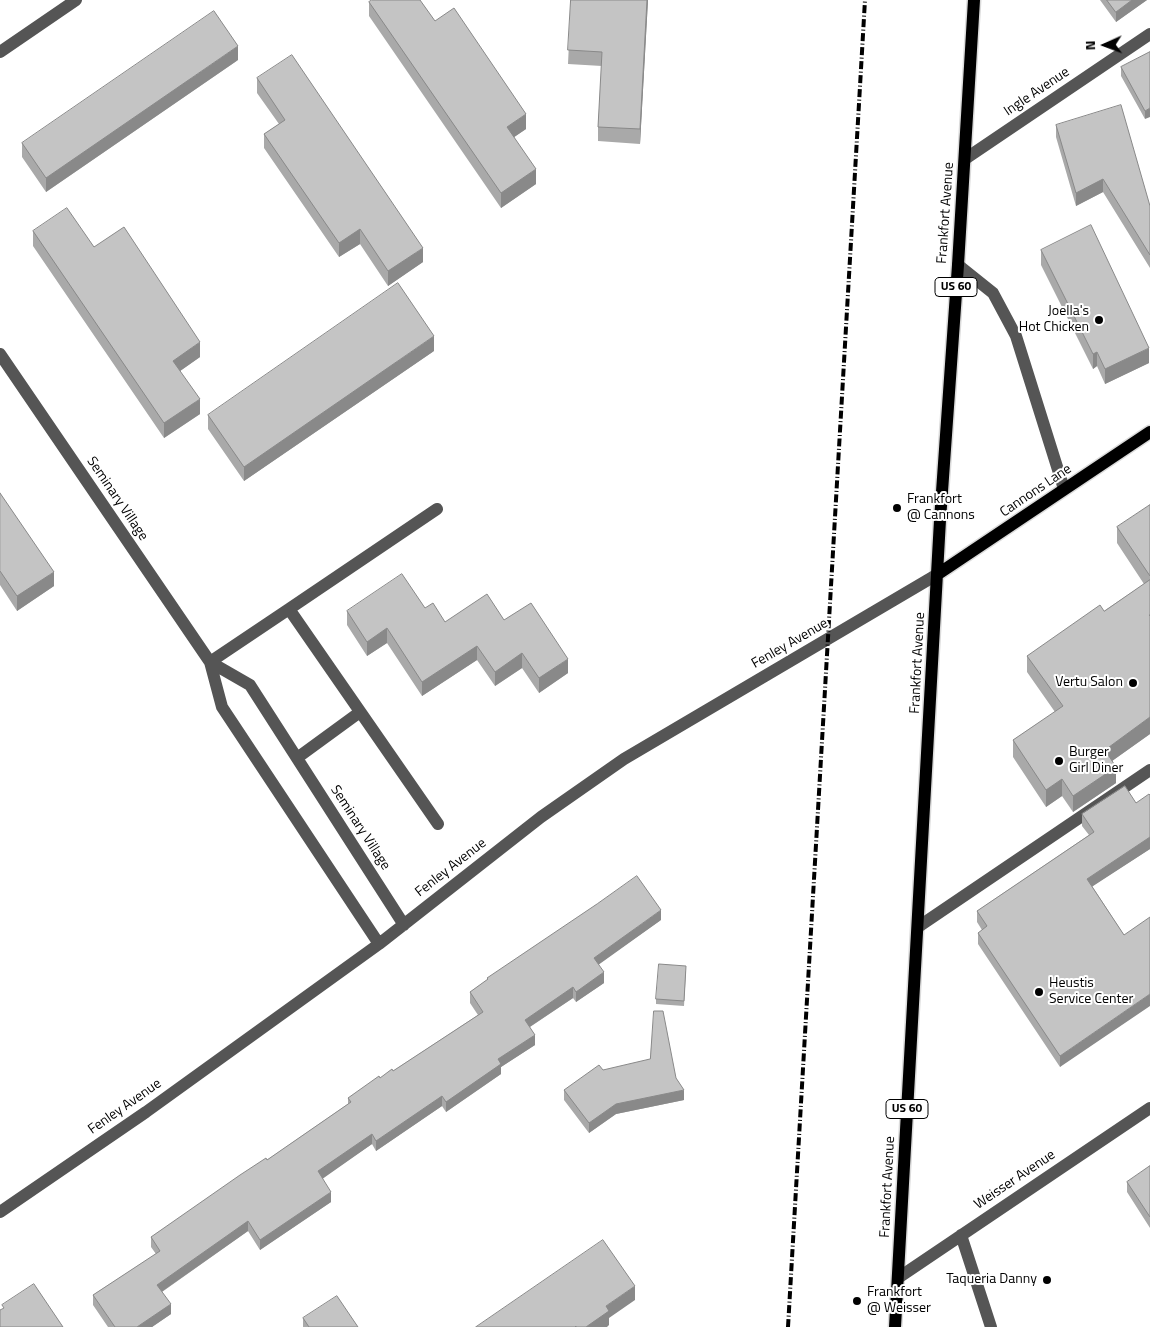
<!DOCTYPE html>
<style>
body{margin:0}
#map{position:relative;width:1150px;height:1327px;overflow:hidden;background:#fff;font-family:"Titillium Web",sans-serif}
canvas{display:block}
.north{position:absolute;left:1080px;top:20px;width:50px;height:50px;-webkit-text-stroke:4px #fff;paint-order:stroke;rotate:268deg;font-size:14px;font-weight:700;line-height:20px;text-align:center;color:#000}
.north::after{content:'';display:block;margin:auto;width:18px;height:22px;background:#000;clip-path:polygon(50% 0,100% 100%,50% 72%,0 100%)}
</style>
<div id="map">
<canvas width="1150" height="1327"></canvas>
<div class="north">N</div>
</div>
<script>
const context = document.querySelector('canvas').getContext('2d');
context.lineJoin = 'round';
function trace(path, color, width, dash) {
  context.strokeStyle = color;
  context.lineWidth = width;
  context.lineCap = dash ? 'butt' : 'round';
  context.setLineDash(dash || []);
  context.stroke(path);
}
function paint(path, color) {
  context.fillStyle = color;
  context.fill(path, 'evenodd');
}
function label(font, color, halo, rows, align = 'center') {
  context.font = font + ' "Titillium Web",sans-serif';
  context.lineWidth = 4;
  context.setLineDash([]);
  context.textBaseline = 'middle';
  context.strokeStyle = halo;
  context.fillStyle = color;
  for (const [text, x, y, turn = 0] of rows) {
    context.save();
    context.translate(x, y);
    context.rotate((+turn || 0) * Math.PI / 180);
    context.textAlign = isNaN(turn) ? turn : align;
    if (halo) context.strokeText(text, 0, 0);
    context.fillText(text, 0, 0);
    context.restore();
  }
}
const major = new Path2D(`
 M 938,574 L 1150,432
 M 895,1327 L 940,520 L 958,265 L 974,0`);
trace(major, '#dbdbdb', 15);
trace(new Path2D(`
 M 0,52 L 76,0
 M 965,159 L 1150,34
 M 958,265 L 993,293 L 1016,336 L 1064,489
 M 0,354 L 210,662 L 289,609 L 438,824
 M 289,609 L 437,509
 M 297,758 L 360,712
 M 918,927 L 1150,770
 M 379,944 L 222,707 L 210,662 L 250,685 L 404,925
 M 0,1212 L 146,1112 L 379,944 L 541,817 L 624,759 L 938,574
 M 961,1235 L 991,1327
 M 898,1278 L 1150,1108`), '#555', 12);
trace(major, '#000', 12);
trace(new Path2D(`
 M 788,1327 L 865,0`), '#000', 4, [8, 2.5, 1, 2.5]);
paint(new Path2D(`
 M 571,0 L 648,0 L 640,144 L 598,141 L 598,127 L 602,66 L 568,64 Z
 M 1100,0 L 1147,0 L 1116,22 Z
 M 369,2 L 435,21 L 526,129 L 514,137 L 536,184 L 501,208 L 369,16 Z
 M 1150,52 L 1145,119 L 1121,76 L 1121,67 Z
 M 238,60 L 46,192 L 22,157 L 22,143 Z
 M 257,78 L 423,262 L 388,286 L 360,244 L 339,257 L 264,148 L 264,134 L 279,124 L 257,93 Z
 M 1056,125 L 1150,206 L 1150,268 L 1103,192 L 1076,206 L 1056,137 Z
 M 33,231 L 94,247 L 200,357 L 180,371 L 200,414 L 164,438 L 33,246 Z
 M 1041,250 L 1149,363 L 1105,384 L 1097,366 L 1093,369 L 1041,265 Z
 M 434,351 L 244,481 L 208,429 L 208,415 Z
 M 0,493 L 54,586 L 17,611 L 0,585 Z
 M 1150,505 L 1150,734 L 1112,761 L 1116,783 L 1073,812 L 1062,796 L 1046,807 L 1013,757 L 1013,740 L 1055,712 L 1027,672 L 1027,656 L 1104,611 L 1144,584 L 1117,543 L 1117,527 Z
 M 347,611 L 445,622 L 504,620 L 568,673 L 539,693 L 522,668 L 495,686 L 477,660 L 422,696 L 387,643 L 367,656 L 347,625 Z
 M 1150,795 L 1150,849 L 1092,886 L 1124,935 L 1060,1067 L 978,944 L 978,933 L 982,930 L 977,922 L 977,911 L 1089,835 L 1082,826 L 1082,814 L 1136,803 Z
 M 661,920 L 598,964 L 604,983 L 576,1002 L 573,998 L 530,1027 L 535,1045 L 501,1067 L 501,1074 L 446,1112 L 442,1106 L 376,1151 L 372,1144 L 322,1178 L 331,1202 L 260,1250 L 248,1231 L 162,1292 L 171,1314 L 152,1327 L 108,1327 L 93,1305 L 93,1295 L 156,1254 L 151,1247 L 151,1237 L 267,1160 L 348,1104 L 348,1098 L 380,1078 L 393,1071 L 478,1015 L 470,1003 L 470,992 L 487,980 L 487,978 Z
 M 686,971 L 684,1006 L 656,1004 L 656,999 Z
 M 603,1070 L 676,1078 L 684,1100 L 616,1114 L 589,1133 L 564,1100 L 564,1090 Z
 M 1150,1166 L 1150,1228 L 1127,1192 L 1127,1182 Z
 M 303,1318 L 358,1327 L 303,1327 Z`), '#a9a9a9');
paint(new Path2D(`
 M 647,0 L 648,0 L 640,144 L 640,129 Z
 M 1132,0 L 1147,0 L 1116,22 L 1116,12 Z
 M 238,46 L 238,60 L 46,192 L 46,178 Z
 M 1150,108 L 1150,117 L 1145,119 L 1145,111 Z
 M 526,114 L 526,129 L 507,142 L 507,127 Z
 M 536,169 L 536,184 L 501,208 L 501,193 Z
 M 1103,179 L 1103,192 L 1076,206 L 1076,193 Z
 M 360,229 L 360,244 L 339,257 L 339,243 Z
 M 423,248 L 423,262 L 388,286 L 388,271 Z
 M 434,336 L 434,351 L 244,481 L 244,467 Z
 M 200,342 L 200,357 L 173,376 L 173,361 Z
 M 1149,348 L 1149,363 L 1105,384 L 1105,369 Z
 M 1097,352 L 1097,366 L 1093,369 L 1093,354 Z
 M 200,399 L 200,414 L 164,438 L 164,423 Z
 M 54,572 L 54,586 L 17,611 L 17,596 Z
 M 387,628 L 387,643 L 367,656 L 367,642 Z
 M 477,646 L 477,660 L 422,696 L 422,682 Z
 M 522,653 L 522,668 L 495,686 L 495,672 Z
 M 568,659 L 568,673 L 539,693 L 539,678 Z
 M 1150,717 L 1150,734 L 1105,766 L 1105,750 Z
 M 1116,767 L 1116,783 L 1073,812 L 1073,796 Z
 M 1062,779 L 1062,796 L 1046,807 L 1046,790 Z
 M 1150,837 L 1150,849 L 1087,890 L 1087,879 Z
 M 661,910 L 661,920 L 594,968 L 594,958 Z
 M 604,972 L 604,983 L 576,1002 L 576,992 Z
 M 573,987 L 573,998 L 525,1030 L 525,1020 Z
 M 1150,994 L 1150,1006 L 1060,1067 L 1060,1056 Z
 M 535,1035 L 535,1045 L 501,1067 L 501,1074 L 446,1112 L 446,1102 L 498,1059 Z
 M 684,1090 L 684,1100 L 616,1114 L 589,1133 L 589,1123 L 616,1104 Z
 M 442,1096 L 442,1106 L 376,1151 L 376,1141 Z
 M 372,1134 L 372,1144 L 318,1182 L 318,1171 Z
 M 331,1192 L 331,1202 L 260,1250 L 260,1240 Z
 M 248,1221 L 248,1231 L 157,1295 L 157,1285 Z
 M 635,1286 L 635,1300 L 609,1318 L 609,1325 L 607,1327 L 586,1327 L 606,1306 Z
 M 171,1304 L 171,1314 L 152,1327 L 137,1327 Z`), '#898989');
const building = new Path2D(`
 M 372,0 L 420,0 L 435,21 L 454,8 L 526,114 L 507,127 L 536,169 L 501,193 L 369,2 Z
 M 571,0 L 647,0 L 640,129 L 598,127 L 602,52 L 568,50 Z
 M 1107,0 L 1132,0 L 1116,12 Z
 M 214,11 L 238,46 L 46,178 L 22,143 Z
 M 1150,52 L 1150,108 L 1145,111 L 1121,67 Z
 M 292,55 L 423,248 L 388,271 L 360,229 L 339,243 L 264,134 L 285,120 L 257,78 Z
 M 1121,105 L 1150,206 L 1150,255 L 1103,179 L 1076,193 L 1056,125 Z
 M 67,208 L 94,247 L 124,227 L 200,342 L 173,361 L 200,399 L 164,423 L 33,231 Z
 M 1091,225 L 1149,348 L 1105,369 L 1097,352 L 1093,354 L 1041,250 Z
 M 398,283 L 434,336 L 244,467 L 208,415 Z
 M 0,493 L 54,572 L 17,596 L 0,571 Z
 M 1150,505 L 1150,576 L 1117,527 Z
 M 402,574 L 425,608 L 433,603 L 445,622 L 487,594 L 504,620 L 531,603 L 568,659 L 539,678 L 522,653 L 495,672 L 477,646 L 422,682 L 387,628 L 367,642 L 347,611 Z
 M 1150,580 L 1150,615 L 1149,615 L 1150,616 L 1150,717 L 1105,750 L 1116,767 L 1073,796 L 1062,779 L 1046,790 L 1013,740 L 1063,706 L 1027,656 L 1100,605 L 1104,611 Z
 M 1125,786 L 1136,803 L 1149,794 L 1150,795 L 1150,837 L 1087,879 L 1124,935 L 1150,917 L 1150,994 L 1060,1056 L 978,933 L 987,926 L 977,911 L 1094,832 L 1082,814 Z
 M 637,876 L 661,910 L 594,958 L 604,972 L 576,992 L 573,987 L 525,1020 L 535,1035 L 498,1059 L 501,1064 L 446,1102 L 442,1096 L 376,1141 L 372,1134 L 318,1171 L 331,1192 L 260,1240 L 248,1221 L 157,1285 L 171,1304 L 137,1327 L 115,1327 L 93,1295 L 160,1251 L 151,1237 L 240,1175 L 266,1158 L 267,1160 L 351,1102 L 348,1098 L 379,1076 L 380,1078 L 392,1069 L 393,1071 L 483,1012 L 470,992 L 488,979 L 487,978 L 597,904 Z
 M 659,964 L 686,966 L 684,1001 L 656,999 Z
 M 654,1011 L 663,1011 L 676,1078 L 684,1090 L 616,1104 L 589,1123 L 564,1090 L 599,1065 L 603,1070 L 650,1059 Z
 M 1150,1166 L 1150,1217 L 1127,1182 Z
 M 603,1240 L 635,1286 L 606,1306 L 609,1311 L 586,1327 L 576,1327 L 576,1326 L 575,1327 L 476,1327 Z
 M 34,1284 L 63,1327 L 0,1327 L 0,1310 L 4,1308 L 2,1305 Z
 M 337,1296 L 358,1327 L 309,1327 L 303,1318 Z`);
paint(building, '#c4c4c4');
trace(building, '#898989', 1);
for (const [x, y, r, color] of [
 [1099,320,5,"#000"],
 [897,508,5,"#000"],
 [1133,683,5,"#000"],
 [1059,761,5,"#000"],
 [1039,992,5,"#000"],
 [1047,1280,5,"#000"],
 [857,1301,5,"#000"]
]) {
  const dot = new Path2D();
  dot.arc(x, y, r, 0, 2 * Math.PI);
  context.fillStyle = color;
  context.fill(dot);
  trace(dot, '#fff', 2);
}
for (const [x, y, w] of [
 [956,287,42],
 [907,1109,42]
]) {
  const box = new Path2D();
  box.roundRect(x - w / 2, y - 9.5, w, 19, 4);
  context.fillStyle = '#fff';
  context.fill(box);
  trace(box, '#000', 1);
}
label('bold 12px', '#000', null, [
 ["US 60",956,287],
 ["US 60",907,1109]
]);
label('14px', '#000', '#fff', [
 ["Ingle Avenue",1037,92,-34],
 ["Frankfort Avenue",946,213,-86],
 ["Cannons Lane",1036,491,-34],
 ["Seminary Village",117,499,56],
 ["Fenley Avenue",790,644,-30],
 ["Frankfort Avenue",918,663,-87],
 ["Seminary Village",360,828,57],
 ["Fenley Avenue",451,868,-38],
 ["Fenley Avenue",125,1107,-35],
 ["Weisser Avenue",1015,1180,-34],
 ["Frankfort Avenue",888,1187,-87]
]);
label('14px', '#000', '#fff', [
 ["Joella's",1089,312,"right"],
 ["Hot Chicken",1089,328,"right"],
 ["Frankfort",907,500],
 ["@ Cannons",907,516],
 ["Vertu Salon",1123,683,"right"],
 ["Burger",1069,753],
 ["Girl Diner",1069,769],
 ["Heustis",1049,984],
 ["Service Center",1049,1000],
 ["Taqueria Danny",1037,1280,"right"],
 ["Frankfort",867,1293],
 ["@ Weisser",867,1309]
], 'left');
</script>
